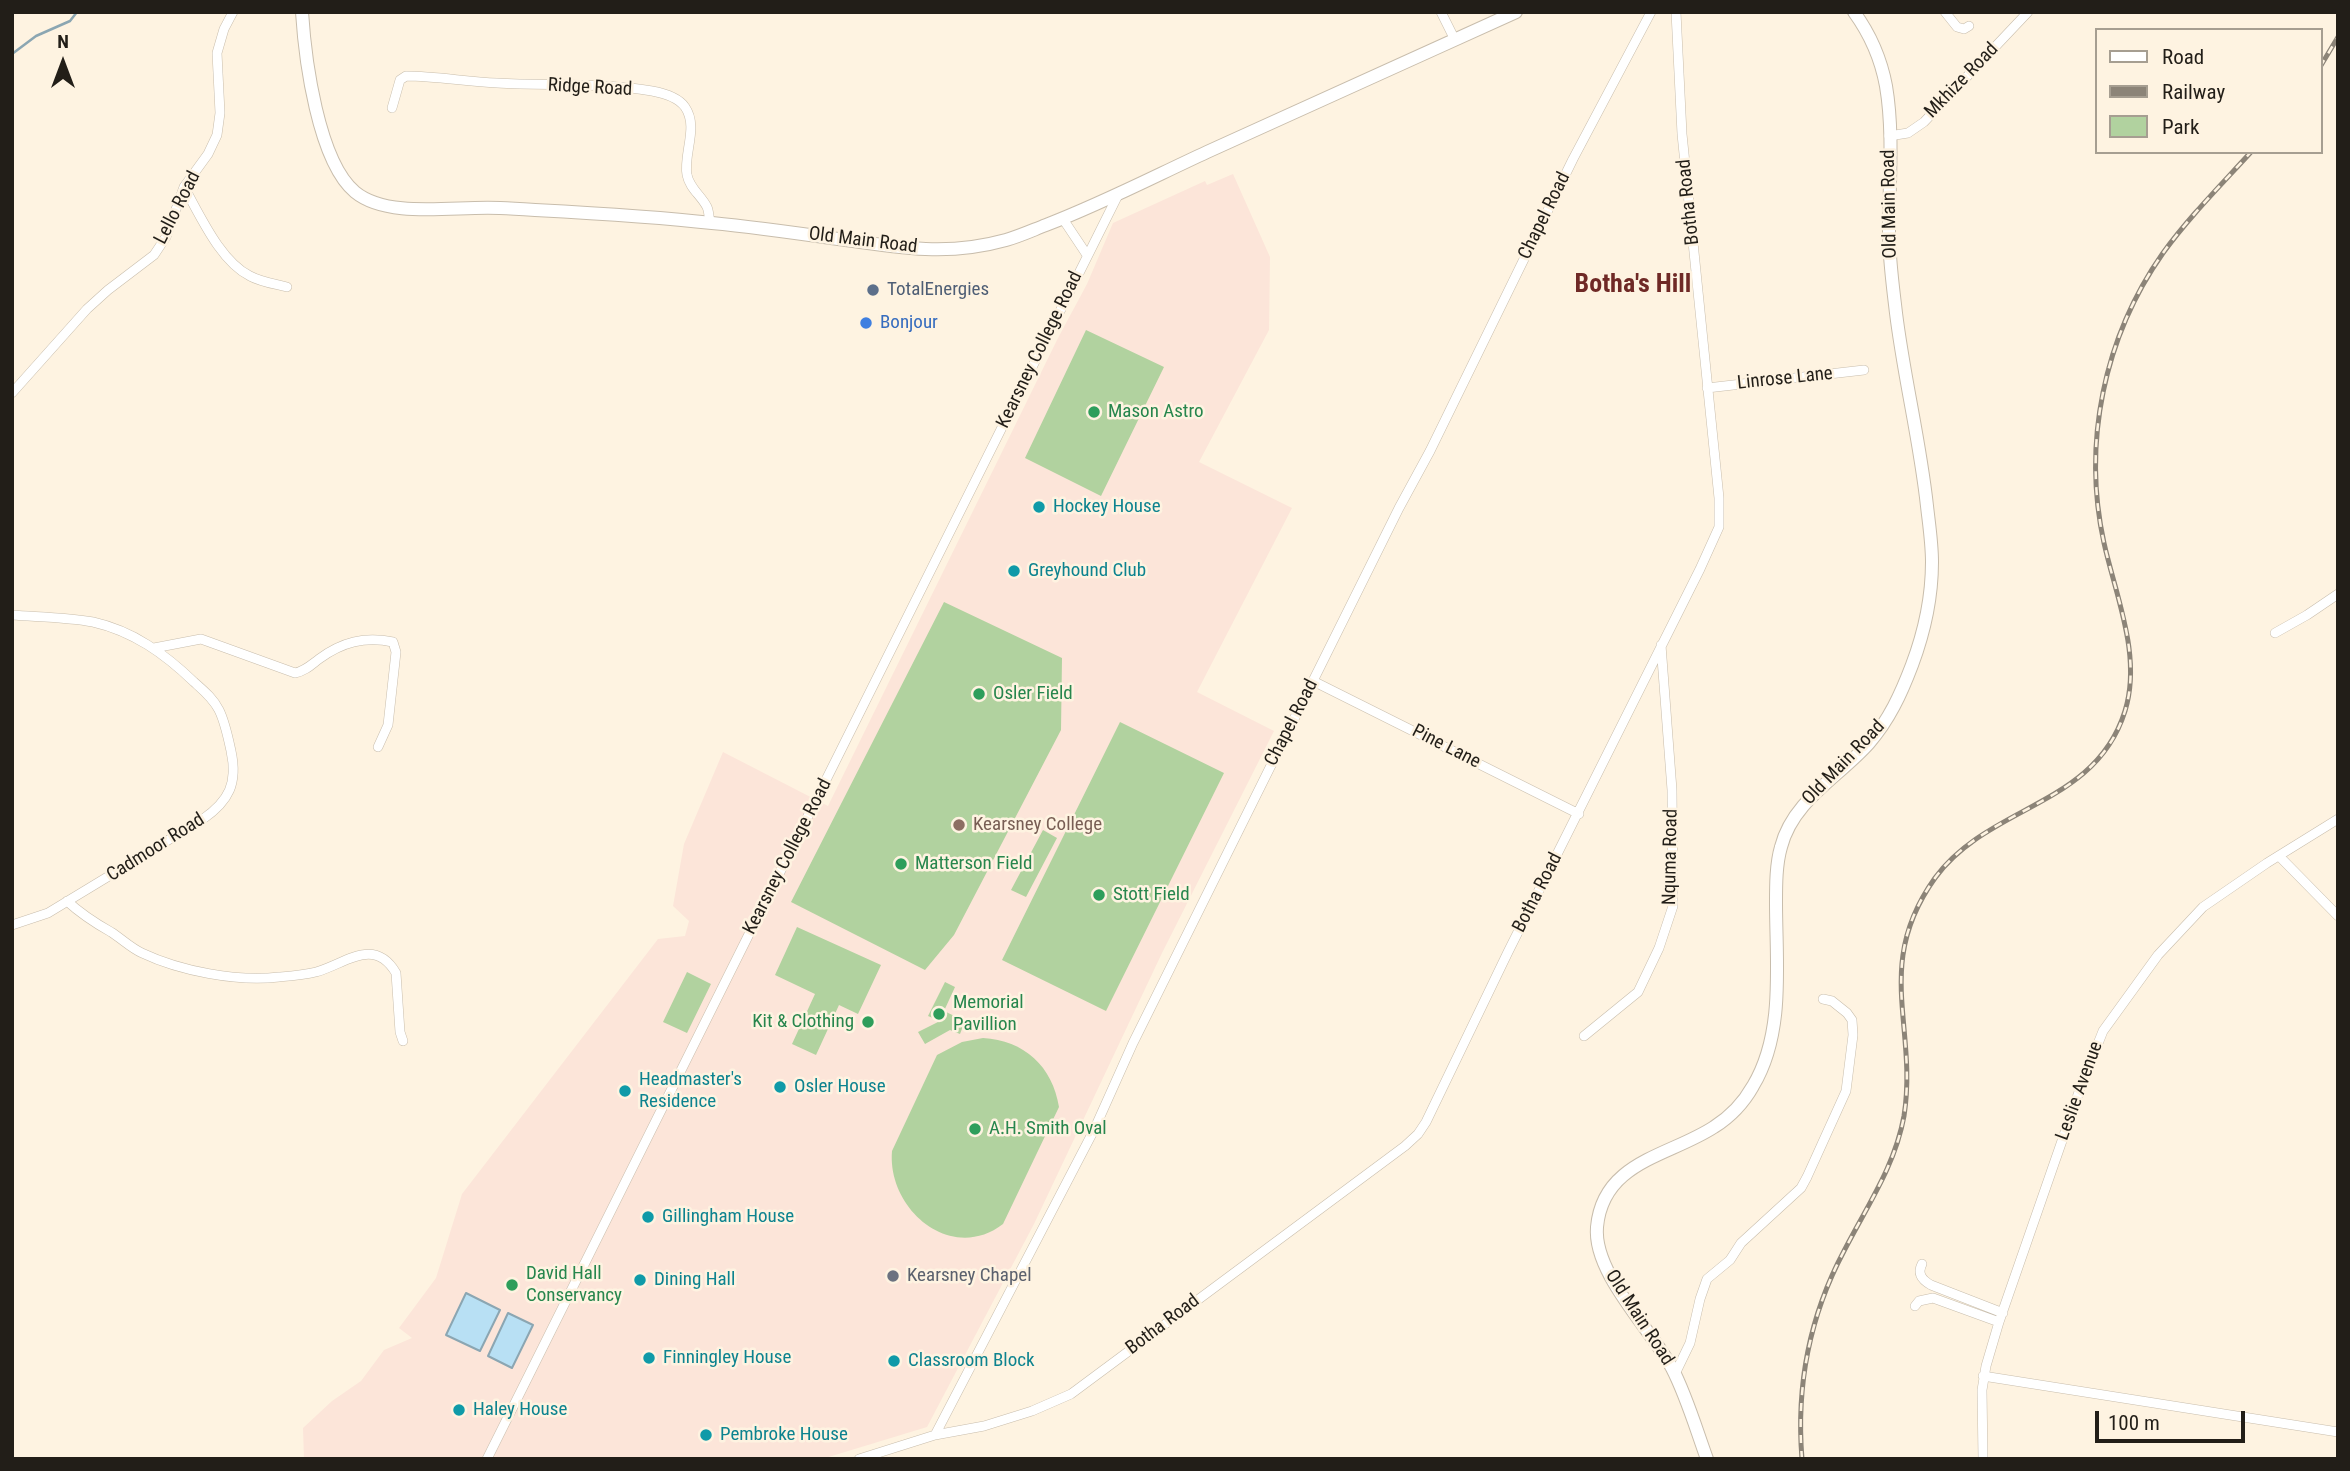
<!DOCTYPE html>
<style>
body{margin:0}
#map{position:relative;width:2350px;height:1471px;overflow:hidden;background:#fef3e1;font-family:"Roboto Condensed",sans-serif}
canvas{display:block}
.frame{position:absolute;inset:0;border:14px solid #221e18;pointer-events:none}
.legend{position:absolute;left:2095px;top:28px;width:228px;height:126px;box-sizing:border-box;background:#fef3e1;border:2px solid #a69e91;margin:0;padding:9px 12px;list-style:none;font-size:21px;color:#221e18}
.legend li{display:flex;align-items:center;gap:14px;height:35px}
.legend b{width:35px;border:2px solid #a69e91}
.north{position:absolute;left:28px;top:28px;width:70px;height:70px;-webkit-text-stroke:5px #fef3e1;paint-order:stroke;rotate:0deg;font-size:19px;font-weight:700;line-height:28px;text-align:center;color:#221e18}
.north::after{content:'';display:block;margin:auto;width:24px;height:32px;background:#221e18;clip-path:polygon(50% 0,100% 100%,50% 72%,0 100%)}
.scale{position:absolute;left:2095px;top:1411px;width:150px;height:32px;box-sizing:border-box;border:4px solid #221e18;border-top:0;padding-left:9px;font-size:21px;line-height:24px;white-space:nowrap;color:#221e18;-webkit-text-stroke:5px #fef3e1;paint-order:stroke}
</style>
<div id="map">
<canvas width="2350" height="1471"></canvas>
<div class="frame"></div>
<ul class="legend">
<li><b style="height:9px;background:#fff"></b>Road</li>
<li><b style="height:9px;background:#8c8478"></b>Railway</li>
<li><b style="height:19px;background:#b1d29f"></b>Park</li>
</ul>
<div class="north">N</div>
<div class="scale">100 m</div>
</div>
<script>
const context = document.querySelector('canvas').getContext('2d');
context.lineJoin = 'round';
function paint(path, color) {
  context.fillStyle = color;
  context.fill(path, 'evenodd');
}
function trace(path, color, width, dash) {
  context.strokeStyle = color;
  context.lineWidth = width;
  context.lineCap = dash ? 'butt' : 'round';
  context.setLineDash(dash || []);
  context.stroke(path);
}
function label(font, color, halo, rows, align = 'center') {
  context.font = font + ' "Roboto Condensed",sans-serif';
  context.lineWidth = 5;
  context.setLineDash([]);
  context.textBaseline = 'middle';
  context.strokeStyle = halo;
  context.fillStyle = color;
  for (const [text, x, y, turn = 0] of rows) {
    context.save();
    context.translate(x, y);
    context.rotate((+turn || 0) * Math.PI / 180);
    context.textAlign = isNaN(turn) ? turn : align;
    if (halo) context.strokeText(text, 0, 0);
    context.fillText(text, 0, 0);
    context.restore();
  }
}
paint(new Path2D(`
 M 1233,174 L 1270,257 L 1269,330 L 1199,462 L 1292,508 L 1197,692 L 1274,731 L 1162,953 L 1034,1224 L 927,1427 L 822,1459 L 304,1459 L 303,1428 L 332,1401 L 361,1381 L 384,1350 L 412,1338 L 399,1328 L 436,1278 L 462,1194 L 658,939 L 685,936 L 689,921 L 673,906 L 684,844 L 723,752 L 828,806 L 1058,338 L 1087,284 L 1113,223 L 1205,181 L 1207,185 Z`), '#fce5d9');
paint(new Path2D(`
 M 1086,330 L 1164,367 L 1101,496 L 1025,458 Z
 M 944,602 L 1062,658 L 1061,730 L 954,935 L 925,970 L 791,902 Z
 M 1120,722 L 1224,773 L 1106,1011 L 1002,960 Z
 M 1043,830 L 1057,838 L 1026,897 L 1011,890 Z
 M 797,927 L 881,965 L 858,1014 L 839,1005 L 816,1055 L 792,1044 L 815,994 L 775,975 Z
 M 687,972 L 711,984 L 687,1033 L 663,1022 Z
 M 945,982 L 955,987 L 944,1011 L 965,1021 L 960,1034 L 950,1030 L 925,1044 L 918,1032 L 940,1021 L 928,1016 Z
 M 983,1038 C 1024,1040 1053,1067 1059,1107 L 1003,1224 C 951,1264 887,1209 892,1151 L 937,1055 L 962,1042 Z`), '#b1d29f');
const water = new Path2D(`
 M 466,1293 L 500,1310 L 480,1351 L 446,1335 Z
 M 508,1313 L 533,1325 L 512,1368 L 488,1356 Z`);
paint(water, '#b8e0f4');
trace(water, '#8ba6b2', 2);
trace(new Path2D(`
 M 12,54 L 36,36 L 70,21 L 77,12`), '#8ba6b2', 2.5);
const minor = new Path2D(`
 M 1441,12 L 1455,40
 M 1945,12 L 1957,27 L 1964,29 L 1969,26
 M 392,108 L 400,80 L 406,76 C 437,76 467,82 497,83 C 548,86 601,82 652,91 C 663,93 678,97 685,107 C 699,127 683,154 687,175 C 690,189 701,195 707,207 C 709,211 709,218 710,222
 M 1889,136 L 1908,133 L 1924,122 L 2028,12
 M 184,187 C 200,215 220,261 250,276 C 261,282 275,284 287,287
 M 1063,219 L 1087,255
 M 1707,388 L 1864,370
 M 12,393 L 87,309 L 108,290 L 154,255 L 166,237 L 184,187 L 208,154 L 217,135 L 220,113 L 217,53 L 224,29 L 233,12
 M 12,615 C 39,617 67,617 93,622 C 133,631 165,654 194,682 C 203,690 213,698 219,710 C 225,722 228,737 231,751 C 238,783 229,801 203,819 L 48,913 L 12,925
 M 2275,633 L 2307,615 L 2338,594
 M 154,648 L 201,639 L 295,673 C 305,671 311,665 319,659 C 342,642 365,636 393,642 L 396,652 L 388,725 L 378,747
 M 1313,681 L 1579,814
 M 2279,856 L 2338,916
 M 67,901 C 81,914 95,923 111,932 C 122,939 131,948 142,953 C 180,971 237,982 279,977 C 291,976 304,975 316,972 C 345,964 374,936 396,973 L 400,1032 L 403,1041
 M 1584,1036 L 1638,992 L 1659,948 L 1673,906 L 1672,790 L 1661,645
 M 1922,1264 C 1917,1274 1922,1280 1931,1285 L 2003,1313
 M 1915,1306 L 1919,1301 L 1933,1298 L 1999,1322
 M 1675,1374 L 1690,1343 L 1700,1299 L 1707,1279 L 1730,1260 L 1741,1243 L 1801,1188 L 1807,1177 L 1846,1091 L 1853,1035 L 1852,1020 L 1847,1013 L 1832,1001 L 1823,999
 M 1983,1376 L 2338,1432
 M 935,1435 L 1094,1130 L 1133,1043 L 1399,508 L 1430,451 L 1573,159 L 1651,12
 M 487,1459 L 1118,195
 M 859,1459 L 935,1435 L 984,1426 L 1032,1411 L 1071,1394 L 1405,1146 L 1418,1134 L 1426,1122 L 1508,952 L 1700,569 L 1719,527 L 1719,498 L 1682,134 L 1676,12
 M 1983,1459 L 1982,1390 L 1986,1366 L 1999,1322 L 2080,1089 L 2103,1031 L 2158,955 L 2203,907 L 2267,863 L 2338,819`);
const secondary = new Path2D(`
 M 302,12 C 305,59 318,161 355,192 C 389,220 459,205 500,208 C 571,212 642,215 712,223 C 754,227 796,233 838,239 C 899,247 945,257 1006,240 C 1020,236 1033,230 1046,225 C 1101,204 1153,177 1207,152 C 1309,105 1413,59 1516,12
 M 1707,1459 C 1696,1429 1687,1397 1672,1368 C 1650,1328 1593,1273 1597,1227 C 1603,1161 1670,1156 1714,1127 C 1730,1117 1744,1102 1753,1086 C 1785,1033 1776,963 1776,903 C 1776,885 1776,864 1781,847 C 1793,800 1839,777 1869,743 C 1889,720 1901,694 1912,665 C 1924,633 1932,597 1932,562 C 1932,543 1929,524 1927,506 C 1920,441 1904,378 1896,313 C 1893,287 1889,259 1889,232 C 1889,184 1894,133 1886,86 C 1881,59 1870,34 1854,12`);
trace(minor, '#c8bdac', 10);
trace(secondary, '#c8bdac', 14);
trace(minor, '#fff', 9);
trace(secondary, '#fff', 12);
const rail = new Path2D(`
 M 2320,67 L 2338,37
 M 1802,1459 C 1796,1386 1810,1315 1844,1251 C 1867,1206 1895,1166 1904,1116 C 1918,1026 1873,965 1935,878 C 1989,804 2095,807 2125,711 C 2142,656 2116,597 2104,543 C 2082,443 2104,337 2163,253 C 2189,217 2221,185 2251,152`);
trace(rail, '#8c8478', 5);
trace(rail, '#fef3e1', 2.5, [8]);
for (const [x, y, r, color] of [
 [873,290,7,"#5c6f8a"],
 [866,323,7,"#3f7fe0"],
 [1094,412,7,"#2e9e5b"],
 [1039,507,7,"#0f9aa8"],
 [1014,571,7,"#0f9aa8"],
 [979,694,7,"#2e9e5b"],
 [959,825,7,"#8d6e63"],
 [901,864,7,"#2e9e5b"],
 [1099,895,7,"#2e9e5b"],
 [939,1014,7,"#2e9e5b"],
 [868,1022,7,"#2e9e5b"],
 [780,1087,7,"#0f9aa8"],
 [625,1091,7,"#0f9aa8"],
 [975,1129,7,"#2e9e5b"],
 [648,1217,7,"#0f9aa8"],
 [893,1276,7,"#6b7280"],
 [640,1280,7,"#0f9aa8"],
 [512,1285,7,"#2e9e5b"],
 [649,1358,7,"#0f9aa8"],
 [894,1361,7,"#0f9aa8"],
 [459,1410,7,"#0f9aa8"],
 [706,1435,7,"#0f9aa8"]
]) {
  const dot = new Path2D();
  dot.arc(x, y, r, 0, 2 * Math.PI);
  context.fillStyle = color;
  context.fill(dot);
  trace(dot, '#fef3e1', 2.5);
}
label('19px', '#221e18', '#fef3e1', [
 ["Mkhize Road",1962,81,-46],
 ["Ridge Road",590,88,3],
 ["Botha Road",1689,202,-96],
 ["Old Main Road",1890,204,-91],
 ["Lello Road",178,208,-63],
 ["Chapel Road",1545,216,-64],
 ["Old Main Road",863,241,7],
 ["Kearsney College Road",1040,350,-64],
 ["Linrose Lane",1785,379,-6],
 ["Chapel Road",1292,723,-63],
 ["Pine Lane",1446,747,27],
 ["Old Main Road",1844,763,-46],
 ["Cadmoor Road",156,848,-32],
 ["Kearsney College Road",788,857,-63],
 ["Nquma Road",1671,857,-89],
 ["Botha Road",1538,893,-63],
 ["Leslie Avenue",2080,1091,-70],
 ["Old Main Road",1639,1318,57],
 ["Botha Road",1163,1325,-37]
]);
label('19px', '#4e5e75', '#fef3e1', [
 ["TotalEnergies",887,290]
], 'left');
label('19px', '#366cbe', '#fef3e1', [
 ["Bonjour",880,323]
], 'left');
label('19px', '#27864d', '#fef3e1', [
 ["Mason Astro",1108,412],
 ["Osler Field",993,694],
 ["Matterson Field",915,864],
 ["Stott Field",1113,895],
 ["Memorial",953,1003],
 ["Pavillion",953,1025],
 ["Kit & Clothing",854,1022,"right"],
 ["A.H. Smith Oval",989,1129],
 ["David Hall",526,1274],
 ["Conservancy",526,1296]
], 'left');
label('19px', '#0d838f', '#fef3e1', [
 ["Hockey House",1053,507],
 ["Greyhound Club",1028,571],
 ["Headmaster's",639,1080],
 ["Residence",639,1102],
 ["Osler House",794,1087],
 ["Gillingham House",662,1217],
 ["Dining Hall",654,1280],
 ["Finningley House",663,1358],
 ["Classroom Block",908,1361],
 ["Haley House",473,1410],
 ["Pembroke House",720,1435]
], 'left');
label('19px', '#785e54', '#fef3e1', [
 ["Kearsney College",973,825]
], 'left');
label('19px', '#5b616d', '#fef3e1', [
 ["Kearsney Chapel",907,1276]
], 'left');
label('bold 26px', '#6f2926', '#fef3e1', [
 ["Botha's Hill",1633,285]
]);
</script>
